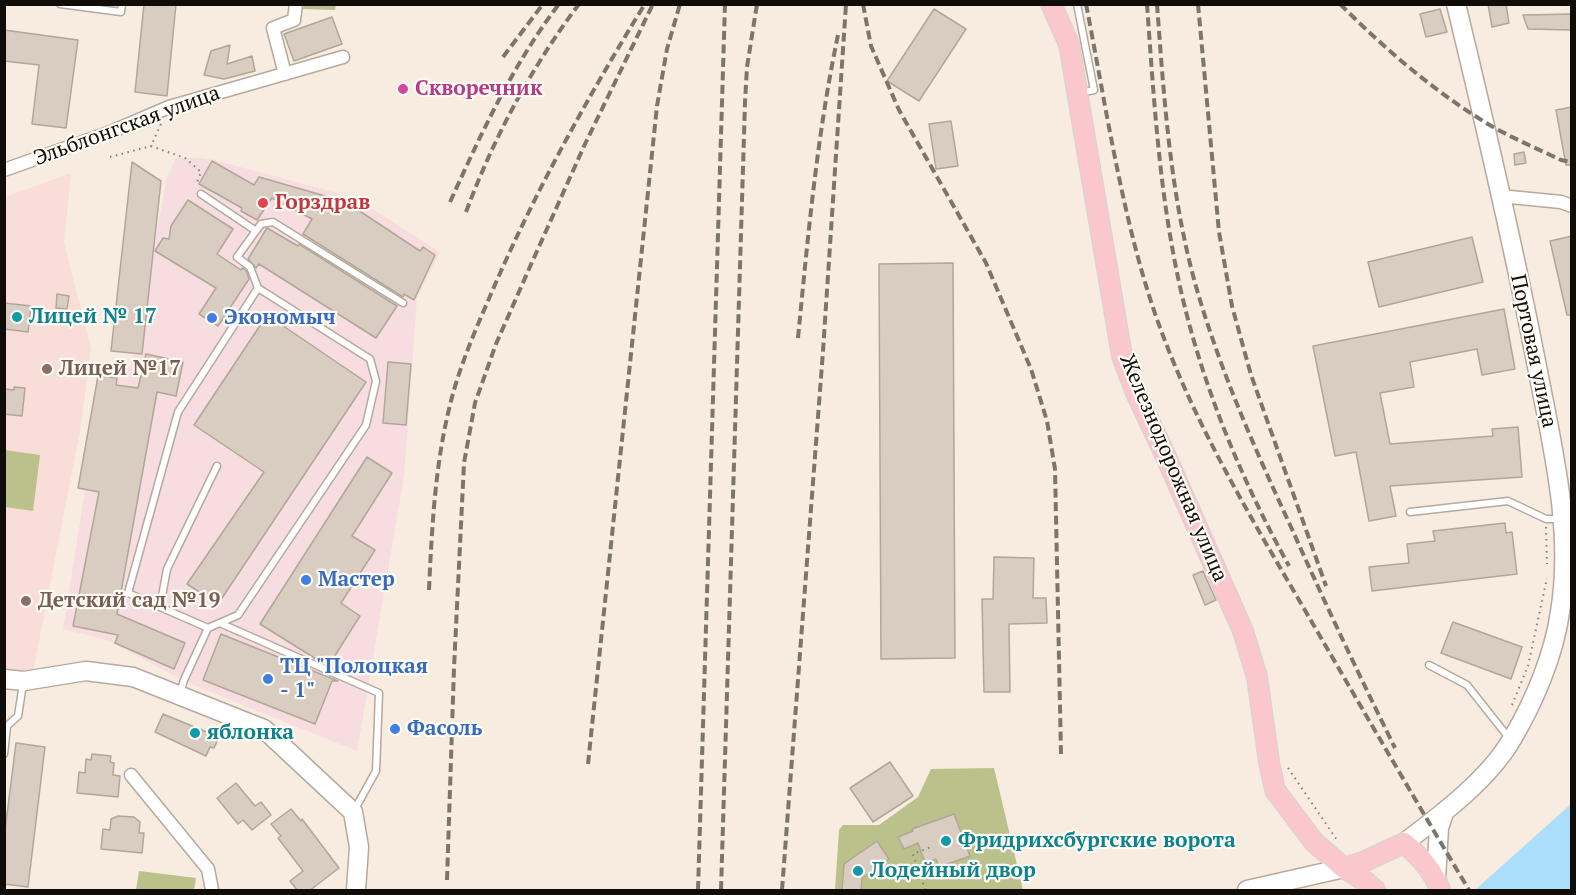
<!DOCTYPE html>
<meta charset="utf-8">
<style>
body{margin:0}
#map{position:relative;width:1576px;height:895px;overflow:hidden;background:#f7ecdf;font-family:"PT Serif",serif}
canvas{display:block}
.frame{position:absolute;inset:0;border:6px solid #100c08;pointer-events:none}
</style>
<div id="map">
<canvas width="1576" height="895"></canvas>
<div class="frame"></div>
</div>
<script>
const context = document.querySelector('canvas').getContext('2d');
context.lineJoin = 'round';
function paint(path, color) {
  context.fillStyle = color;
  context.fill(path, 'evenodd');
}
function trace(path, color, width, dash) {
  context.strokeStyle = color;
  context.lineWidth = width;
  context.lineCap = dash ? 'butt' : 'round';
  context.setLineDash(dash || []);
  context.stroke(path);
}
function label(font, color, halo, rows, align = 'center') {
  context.font = font + ' "PT Serif",serif';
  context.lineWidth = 4.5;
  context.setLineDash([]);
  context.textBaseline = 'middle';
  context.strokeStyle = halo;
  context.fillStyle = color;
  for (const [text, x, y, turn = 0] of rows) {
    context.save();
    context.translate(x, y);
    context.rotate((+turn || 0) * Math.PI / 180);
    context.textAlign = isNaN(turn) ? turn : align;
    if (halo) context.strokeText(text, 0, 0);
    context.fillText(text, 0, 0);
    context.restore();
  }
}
paint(new Path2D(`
 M 176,158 L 199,158 L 214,160 L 330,191 L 363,203 L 440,252 L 417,297 L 404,476 L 357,751 L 191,684 L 104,639 L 63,629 L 103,378 L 131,366 L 167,178 Z`), '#f7dce0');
paint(new Path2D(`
 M 71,173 L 64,242 L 91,349 L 80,431 L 33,672 L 5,669 L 5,197 Z`), '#f8ddd9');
paint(new Path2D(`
 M 304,5 L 304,4 L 336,5 L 335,10 L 303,9 Z
 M 5,450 L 40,455 L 33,511 L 5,507 Z
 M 994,768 L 1023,890 L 835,890 L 839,830 L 843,825 L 879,825 L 918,797 L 931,769 Z
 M 139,871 L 196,878 L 194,890 L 136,890 Z`), '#bbc18b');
paint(new Path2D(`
 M 1571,804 L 1571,890 L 1475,890 Z`), '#abdefa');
const building = new Path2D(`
 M 144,4 L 176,4 L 167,96 L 135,92 Z
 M 1488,4 L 1506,4 L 1509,23 L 1492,27 Z
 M 934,9 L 966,29 L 919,101 L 887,81 Z
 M 1440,9 L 1447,32 L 1426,37 L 1420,14 Z
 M 1572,14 L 1572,30 L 1528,29 L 1523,15 Z
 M 332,17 L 342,44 L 294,61 L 284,34 Z
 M 4,30 L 78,40 L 66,128 L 32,124 L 39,65 L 4,61 Z
 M 230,45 L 227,64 L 252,56 L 255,71 L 224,79 L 204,75 L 211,51 Z
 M 1572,107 L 1572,165 L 1566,165 L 1556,110 Z
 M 951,121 L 958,166 L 936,169 L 929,124 Z
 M 1524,152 L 1526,163 L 1515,165 L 1514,154 Z
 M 212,161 L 254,185 L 259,177 L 346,202 L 420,251 L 423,247 L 435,255 L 414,300 L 404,294 L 403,297 L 303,234 L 312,219 L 272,198 L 257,220 L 241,211 L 242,208 L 199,184 Z
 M 132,162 L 161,181 L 142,354 L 111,351 Z
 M 188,200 L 233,229 L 217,254 L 241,270 L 242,268 L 246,270 L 249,279 L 218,326 L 199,314 L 216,288 L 155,251 L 163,238 L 169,239 L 171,226 Z
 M 267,228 L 298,246 L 299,244 L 397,306 L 376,338 L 259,264 L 256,268 L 248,259 Z
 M 1572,236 L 1572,315 L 1567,315 L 1550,241 Z
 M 1472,237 L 1483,282 L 1379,307 L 1368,262 Z
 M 953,263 L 955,658 L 881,659 L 879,264 Z
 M 57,294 L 69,296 L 67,309 L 56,308 Z
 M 4,303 L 31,306 L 28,332 L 4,329 Z
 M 1504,309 L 1515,369 L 1482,375 L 1477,349 L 1410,362 L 1414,387 L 1380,393 L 1390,444 L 1493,436 L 1492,429 L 1518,427 L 1522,477 L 1390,486 L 1396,516 L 1369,521 L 1356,452 L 1335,456 L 1313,346 Z
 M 267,315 L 366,382 L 218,604 L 187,584 L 264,472 L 194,425 Z
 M 146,354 L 183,362 L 176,396 L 157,392 L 117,614 L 185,643 L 174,669 L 115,643 L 118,635 L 73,626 L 99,492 L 78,488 L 98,376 L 117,378 L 116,385 L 138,388 Z
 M 388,362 L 411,364 L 406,425 L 383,423 Z
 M 14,387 L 25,388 L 22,416 L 4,414 L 4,389 L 14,390 Z
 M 367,457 L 392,473 L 352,536 L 375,550 L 341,603 L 360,616 L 329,665 L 316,659 L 260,624 Z
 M 1505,523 L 1506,533 L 1512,532 L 1517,574 L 1372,591 L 1369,567 L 1409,563 L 1407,544 L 1435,541 L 1433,531 Z
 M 994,557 L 1034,558 L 1033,598 L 1046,598 L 1047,623 L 1009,624 L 1010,692 L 984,692 L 982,599 L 993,599 Z
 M 1203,571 L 1216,600 L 1205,605 L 1193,575 Z
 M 1453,622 L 1522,647 L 1511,679 L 1441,653 Z
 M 221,634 L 338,681 L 332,681 L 315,724 L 203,680 Z
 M 163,714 L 219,737 L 214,748 L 210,747 L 206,756 L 155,732 Z
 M 16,743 L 45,747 L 28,887 L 4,884 L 4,838 Z
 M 92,754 L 111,756 L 110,762 L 114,763 L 113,775 L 120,776 L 118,797 L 77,793 L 79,772 L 85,773 L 86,759 L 91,760 Z
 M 890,762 L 913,796 L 873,822 L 850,788 Z
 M 236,783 L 255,806 L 261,802 L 271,815 L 252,830 L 243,820 L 238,824 L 217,798 Z
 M 291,809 L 301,821 L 302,819 L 339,868 L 309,891 L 298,891 L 290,881 L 303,871 L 278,838 L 281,836 L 271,824 Z
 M 954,814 L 970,856 L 939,867 L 936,859 L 925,863 L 918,843 L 904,849 L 898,837 L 913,831 L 912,829 Z
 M 118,816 L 134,817 L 140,822 L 139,833 L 144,833 L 142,853 L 101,849 L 103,829 L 110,830 L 111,819 Z
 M 877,841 L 889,859 L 862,878 L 861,891 L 842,891 L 844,864 Z`);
paint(building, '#d8cdc0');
trace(building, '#b0a699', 1.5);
const lane = new Path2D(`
 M 60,4 L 121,12 L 122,4
 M 1077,4 L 1094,90 L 1080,93
 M 201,194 L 256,231
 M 1410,512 L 1508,501 L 1546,519 L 1561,519
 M 160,607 L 167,569 L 217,466
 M 222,624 L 379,693 L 376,771 L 355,809
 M 208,628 L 238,615 L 366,425 L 376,381 L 370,359 L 258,288
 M 1429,665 L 1467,685 L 1509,738
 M 180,693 L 184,680 L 208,628 L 128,593 L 178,412 L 258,288 L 250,267 L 237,257 L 261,224 L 273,222 L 403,303
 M 4,754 L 7,726 L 18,716 L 23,684`);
const street = new Path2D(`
 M 285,74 L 273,28 L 294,20 L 296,4
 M 4,170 L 111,132 L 169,107 L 343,57
 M 1500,196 L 1561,202 L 1572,206
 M 131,775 L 208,869 L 212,890`);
const secondary = new Path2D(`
 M 4,679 L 24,681 L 86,671 L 133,677 L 264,729 L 353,812 L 359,847 L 356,890
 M 1404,843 C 1441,815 1489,779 1512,739 C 1534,702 1554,655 1560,612 C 1573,534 1554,453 1539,377 C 1515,252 1486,128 1456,4
 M 1436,878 L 1439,828 L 1444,813
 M 1247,890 L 1344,868`);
const primary = new Path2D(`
 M 1051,4 L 1069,44 L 1122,356 L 1136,393 L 1167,459 L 1243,631 L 1257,677 L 1269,762 L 1275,790 L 1314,842 L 1344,868 L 1366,882 L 1375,890
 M 1344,868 L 1363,862 L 1404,843 C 1420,857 1433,870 1440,890`);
trace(lane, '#b4aa9d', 9);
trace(street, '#b4aa9d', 15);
trace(secondary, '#b4aa9d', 21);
trace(primary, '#d4d3d3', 22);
trace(new Path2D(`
 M 161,124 L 151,146 L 185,158 L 201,172 L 196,185
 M 110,157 L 151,146
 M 1546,527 L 1547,564
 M 1512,705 L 1528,666 L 1547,578
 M 1288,768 L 1337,840
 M 884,869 L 917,866
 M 925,890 L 913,854 L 931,847
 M 1324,890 L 1335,890`), '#867e76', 2, [1.5, 4.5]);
trace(lane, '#fff', 6);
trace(street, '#fff', 12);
trace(secondary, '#fff', 18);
trace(primary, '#fac7cd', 20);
trace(new Path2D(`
 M 863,4 L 871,46 L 899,110 L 986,263 L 1031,369 L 1047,421 L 1055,469 L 1061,754
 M 1086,4 C 1107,111 1124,232 1162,333 C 1199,432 1253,521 1306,612 C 1360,705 1414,798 1469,890
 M 1147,4 C 1153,87 1158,171 1173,252 C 1193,363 1235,468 1289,566
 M 1157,4 C 1164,98 1170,192 1195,283 C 1219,368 1254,447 1291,527 C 1324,601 1359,675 1395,748
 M 1198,4 L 1219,232 L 1232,306 L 1251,375 L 1326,586
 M 1340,4 C 1384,48 1430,88 1483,121 C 1507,136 1536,148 1561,160 L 1572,162
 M 503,57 L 543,4
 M 450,202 C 482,132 512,66 559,4
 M 466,212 C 494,137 531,68 579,4
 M 798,338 C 808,236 817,135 838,35
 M 429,590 C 432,526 435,463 451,401 C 461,362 478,324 494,287 C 536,190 588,97 643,7
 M 588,764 L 657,106 L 667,49 L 680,4
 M 447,880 L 454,668 L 464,463 L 475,403 L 496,344 L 529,269 L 585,144 L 653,4
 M 698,890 L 725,4
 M 721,890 L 745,102 L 747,67 L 757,4
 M 782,890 L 823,351 L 846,4`), '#7c756c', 4, [9, 4.5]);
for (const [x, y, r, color] of [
 [403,89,6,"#d1479c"],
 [263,203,6,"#e0444e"],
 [17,317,6,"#0f9aa8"],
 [212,318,6,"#3f7fe0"],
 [47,369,6,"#8d6e63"],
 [306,580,6,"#3f7fe0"],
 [26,601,6,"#8d6e63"],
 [268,679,6,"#3f7fe0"],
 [395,729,6,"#3f7fe0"],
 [195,733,6,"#0f9aa8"],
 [946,841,6,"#0f9aa8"],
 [858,871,6,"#0f9aa8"]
]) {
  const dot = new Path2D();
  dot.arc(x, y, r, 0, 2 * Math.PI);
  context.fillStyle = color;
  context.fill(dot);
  trace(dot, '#fffbf5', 2);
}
label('bold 21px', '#b23c85', '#fffbf5', [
 ["Скворечник",415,89]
], 'left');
label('21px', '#100c08', '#fffbf5', [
 ["Эльблонгская улица",127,126,-20],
 ["Портовая улица",1533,351,78],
 ["Железнодорожная улица",1173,468,67]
]);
label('bold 21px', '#be3a42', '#fffbf5', [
 ["Горздрав",275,203]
], 'left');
label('bold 21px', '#0d838f', '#fffbf5', [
 ["Лицей № 17",29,317],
 ["яблонка",207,733],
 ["Фридрихсбургские ворота",958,841],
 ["Лодейный двор",870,871]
], 'left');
label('bold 21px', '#366cbe', '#fffbf5', [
 ["Экономыч",224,318],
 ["Мастер",318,580],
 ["ТЦ \"Полоцкая",280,667],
 ["- 1\"",280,691],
 ["Фасоль",407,729]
], 'left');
label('bold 21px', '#785e54', '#fffbf5', [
 ["Лицей №17",59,369],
 ["Детский сад №19",38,601]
], 'left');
</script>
